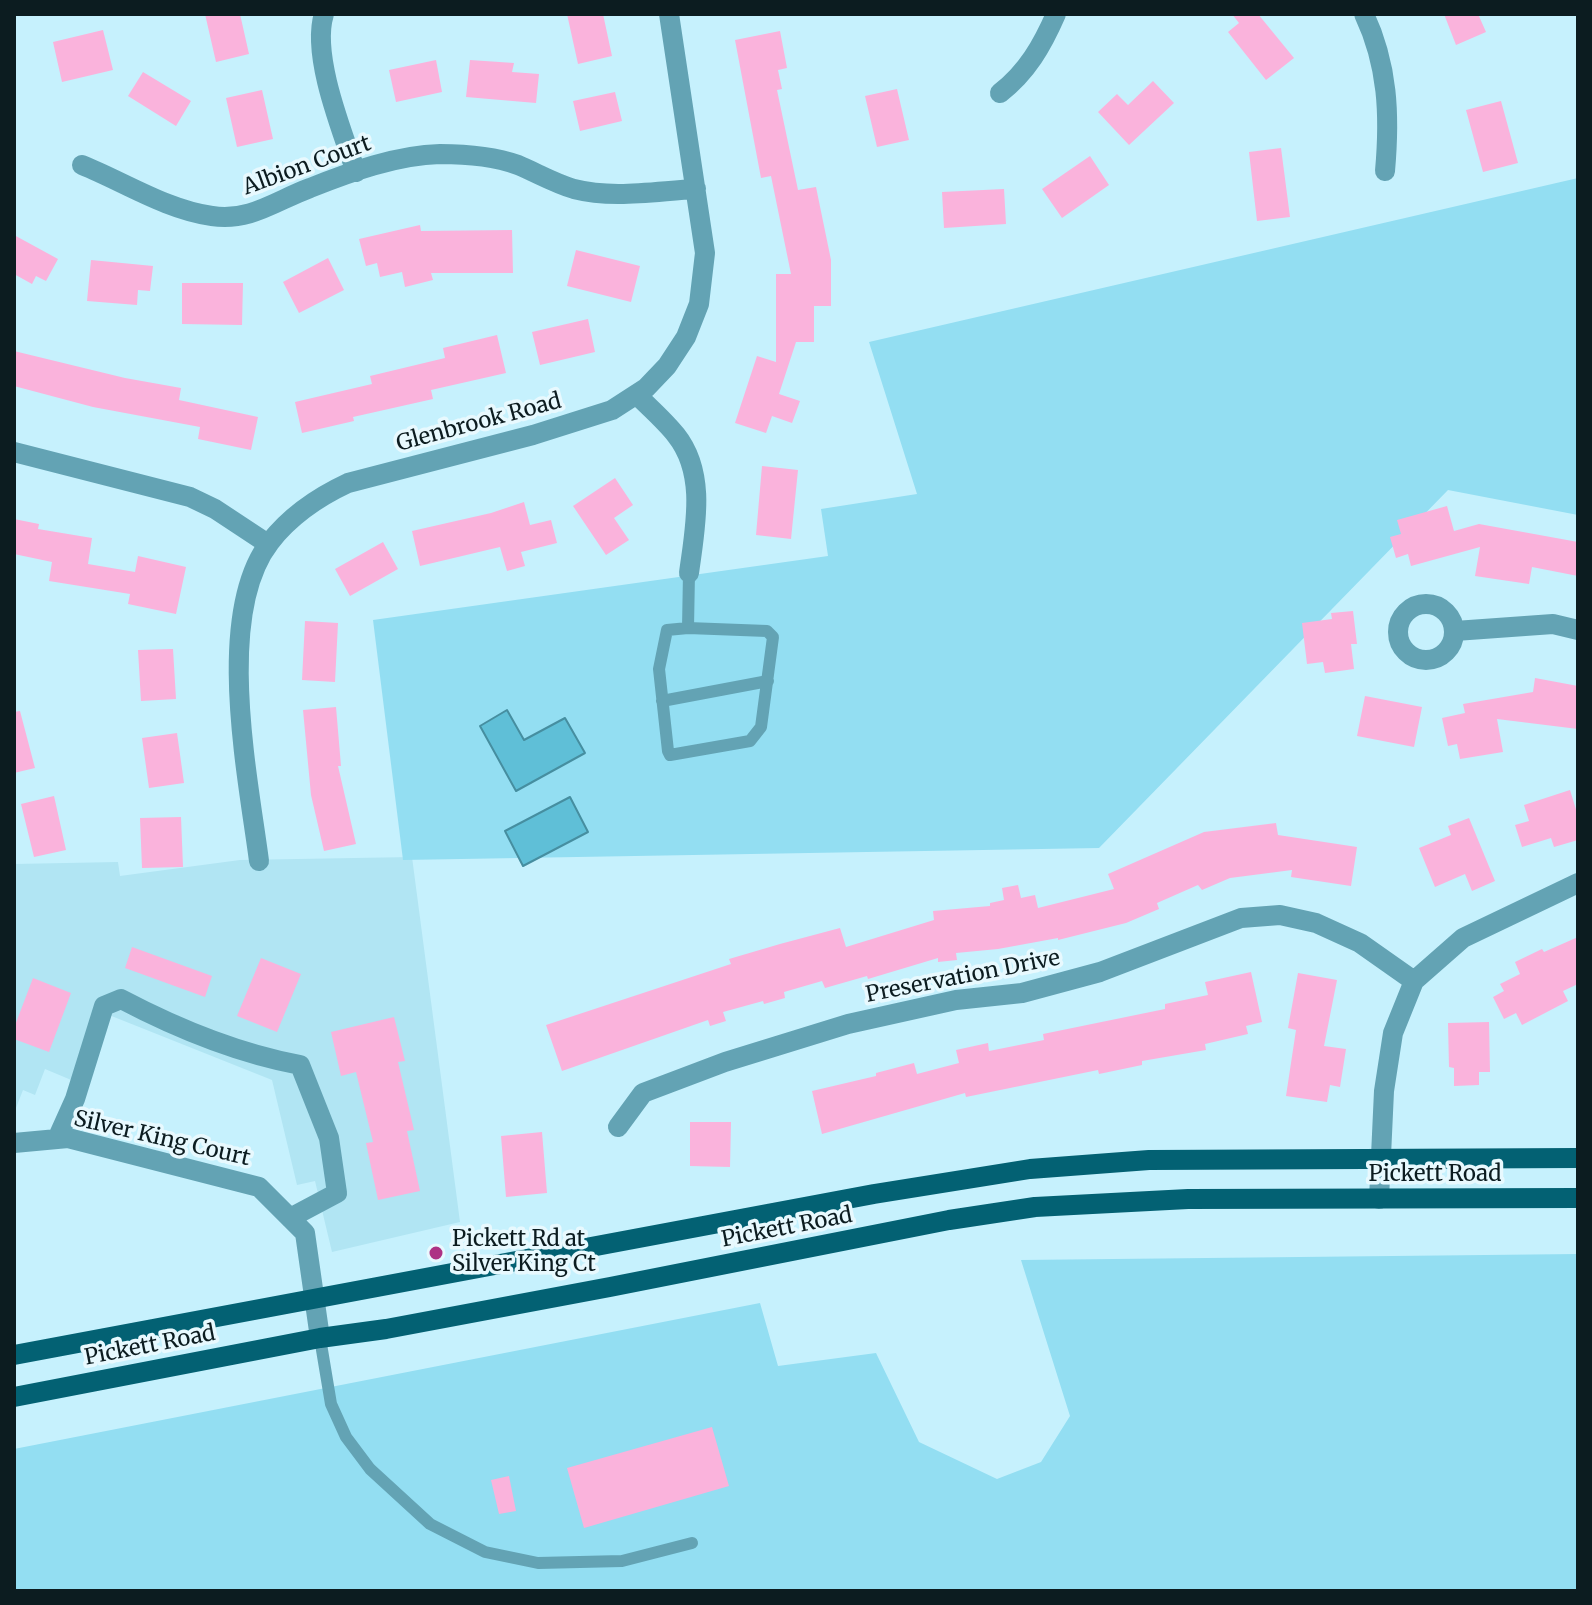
<!DOCTYPE html>
<style>
body{margin:0}
#map{position:relative;width:1592px;height:1605px;overflow:hidden;background:#c6f1fd;font-family:Merriweather,serif}
canvas{display:block}
.frame{position:absolute;inset:0;border:16px solid #0c1c20;pointer-events:none}
</style>
<div id="map">
<canvas width="1592" height="1605"></canvas>
<div class="frame"></div>
</div>
<script>
const context = document.querySelector('canvas').getContext('2d');
context.lineJoin = 'round';
function paint(path, color) {
  context.fillStyle = color;
  context.fill(path, 'evenodd');
}
function trace(path, color, width, dash) {
  context.strokeStyle = color;
  context.lineWidth = width;
  context.lineCap = dash ? 'butt' : 'round';
  context.setLineDash(dash || []);
  context.stroke(path);
}
function label(font, color, halo, rows, align = 'center') {
  context.font = font + ' Merriweather,serif';
  context.lineWidth = 7;
  context.setLineDash([]);
  context.textBaseline = 'middle';
  context.strokeStyle = halo;
  context.fillStyle = color;
  for (const [text, x, y, turn = 0] of rows) {
    context.save();
    context.translate(x, y);
    context.rotate((+turn || 0) * Math.PI / 180);
    context.textAlign = isNaN(turn) ? turn : align;
    if (halo) context.strokeText(text, 0, 0);
    context.fillText(text, 0, 0);
    context.restore();
  }
}
paint(new Path2D(`
 M 412,857 L 460,1222 L 332,1252 L 315,1181 L 297,1185 L 272,1080 L 104,1013 L 76,1082 L 45,1069 L 35,1095 L 23,1090 L 14,1113 L 14,864 L 118,862 L 120,876 L 240,860 Z`), '#b1e5f3');
paint(new Path2D(`
 M 1578,178 L 1578,515 L 1448,490 L 1099,848 L 403,860 L 373,620 L 828,556 L 821,509 L 917,494 L 869,342 Z
 M 1578,1254 L 1578,1591 L 14,1591 L 14,1449 L 760,1303 L 778,1366 L 876,1353 L 919,1442 L 997,1479 L 1041,1462 L 1070,1416 L 1021,1260 Z`), '#93def2');
const water = new Path2D(`
 M 507,710 L 524,740 L 565,718 L 585,753 L 516,791 L 480,726 Z
 M 570,797 L 588,832 L 523,866 L 505,831 Z`);
paint(water, '#5fbfd7');
trace(water, '#468ea0', 2);
paint(new Path2D(`
 M 205,14 L 240,14 L 249,54 L 216,62 Z
 M 567,14 L 603,14 L 612,56 L 578,64 Z
 M 1232,14 L 1258,14 L 1294,58 L 1266,80 L 1228,32 L 1239,23 Z
 M 1444,14 L 1478,14 L 1486,32 L 1456,45 Z
 M 103,30 L 113,70 L 62,82 L 53,42 Z
 M 780,31 L 787,68 L 778,70 L 782,89 L 777,90 L 798,190 L 816,187 L 831,260 L 831,306 L 814,306 L 814,342 L 796,342 L 779,394 L 800,401 L 792,423 L 772,416 L 766,433 L 735,423 L 757,356 L 776,362 L 776,274 L 791,274 L 771,176 L 761,178 L 735,40 Z
 M 436,60 L 442,92 L 396,102 L 389,70 Z
 M 470,60 L 514,63 L 512,72 L 539,74 L 536,103 L 466,97 Z
 M 143,72 L 191,101 L 176,126 L 128,96 Z
 M 1153,81 L 1174,103 L 1129,145 L 1098,112 L 1117,94 L 1128,105 Z
 M 897,89 L 909,140 L 877,147 L 865,96 Z
 M 262,90 L 273,139 L 237,147 L 226,98 Z
 M 615,92 L 622,121 L 580,131 L 573,101 Z
 M 1501,101 L 1518,163 L 1483,172 L 1466,110 Z
 M 1281,148 L 1290,217 L 1257,221 L 1249,152 Z
 M 1090,156 L 1109,185 L 1062,218 L 1042,189 Z
 M 1004,189 L 1006,224 L 944,228 L 942,192 Z
 M 420,225 L 421,231 L 512,230 L 513,273 L 431,273 L 433,280 L 405,287 L 402,272 L 380,277 L 377,263 L 366,266 L 359,239 Z
 M 14,235 L 58,259 L 46,281 L 36,276 L 32,284 L 14,274 Z
 M 576,250 L 640,266 L 631,302 L 567,286 Z
 M 328,258 L 344,290 L 299,313 L 283,282 Z
 M 91,260 L 153,266 L 150,291 L 138,290 L 137,305 L 87,301 Z
 M 182,283 L 243,283 L 242,325 L 182,324 Z
 M 588,319 L 595,352 L 540,365 L 532,332 Z
 M 497,335 L 506,373 L 431,390 L 433,399 L 353,417 L 354,421 L 302,433 L 295,402 L 372,384 L 370,376 L 445,358 L 443,348 Z
 M 14,351 L 125,378 L 181,388 L 179,400 L 258,417 L 251,450 L 198,439 L 200,427 L 93,407 L 14,386 Z
 M 762,466 L 798,470 L 791,539 L 756,535 Z
 M 615,478 L 633,505 L 614,518 L 629,540 L 606,555 L 573,506 Z
 M 524,502 L 530,525 L 551,520 L 557,543 L 521,552 L 525,566 L 507,571 L 500,547 L 420,566 L 412,531 L 491,513 Z
 M 1447,506 L 1454,531 L 1479,524 L 1578,542 L 1578,576 L 1532,567 L 1529,584 L 1475,576 L 1480,547 L 1411,566 L 1408,554 L 1396,558 L 1390,537 L 1401,534 L 1397,520 Z
 M 14,519 L 39,524 L 38,529 L 92,538 L 88,564 L 135,572 L 138,556 L 186,567 L 176,614 L 128,604 L 130,594 L 49,581 L 52,562 L 14,554 Z
 M 383,542 L 398,569 L 350,596 L 335,569 Z
 M 1353,611 L 1357,644 L 1351,644 L 1354,669 L 1325,673 L 1323,662 L 1307,664 L 1302,623 L 1332,619 L 1331,613 Z
 M 305,621 L 338,623 L 335,682 L 302,680 Z
 M 173,649 L 176,699 L 141,701 L 138,650 Z
 M 1535,678 L 1578,686 L 1578,729 L 1497,719 L 1503,752 L 1460,759 L 1457,744 L 1448,746 L 1442,718 L 1465,713 L 1463,704 L 1533,692 Z
 M 1365,696 L 1422,707 L 1414,747 L 1357,736 Z
 M 336,707 L 341,766 L 338,766 L 356,844 L 324,851 L 311,795 L 303,710 Z
 M 20,711 L 35,768 L 14,773 L 14,712 Z
 M 177,733 L 184,783 L 149,788 L 142,738 Z
 M 1570,790 L 1578,816 L 1578,840 L 1554,847 L 1551,838 L 1522,847 L 1515,825 L 1529,821 L 1524,805 Z
 M 54,796 L 66,850 L 34,857 L 21,804 Z
 M 181,817 L 183,867 L 142,868 L 140,818 Z
 M 1469,818 L 1495,881 L 1472,891 L 1465,874 L 1435,887 L 1419,848 L 1451,835 L 1448,826 Z
 M 1276,823 L 1278,835 L 1357,847 L 1351,886 L 1291,877 L 1292,870 L 1230,878 L 1202,890 L 1198,885 L 1157,903 L 1159,909 L 1126,923 L 1058,940 L 1058,938 L 998,949 L 956,953 L 957,960 L 938,962 L 938,958 L 868,979 L 867,976 L 825,988 L 822,981 L 784,992 L 785,998 L 764,1004 L 763,1001 L 723,1012 L 726,1021 L 710,1026 L 708,1020 L 562,1071 L 546,1025 L 731,964 L 729,959 L 780,944 L 840,928 L 846,947 L 934,920 L 933,911 L 990,906 L 990,903 L 1004,900 L 1002,888 L 1018,885 L 1021,898 L 1035,895 L 1038,908 L 1114,889 L 1108,874 L 1204,832 Z
 M 1578,937 L 1578,984 L 1563,991 L 1568,1001 L 1522,1025 L 1516,1013 L 1504,1019 L 1493,997 L 1504,991 L 1500,984 L 1520,974 L 1515,962 L 1542,949 L 1544,952 Z
 M 132,947 L 212,976 L 205,997 L 125,968 Z
 M 261,958 L 301,974 L 277,1032 L 237,1016 Z
 M 1251,972 L 1262,1022 L 1246,1026 L 1248,1034 L 1205,1044 L 1206,1050 L 1142,1061 L 1142,1065 L 1099,1074 L 1098,1070 L 966,1097 L 965,1093 L 822,1134 L 812,1091 L 876,1076 L 876,1073 L 914,1063 L 917,1074 L 959,1063 L 956,1050 L 988,1043 L 989,1051 L 1044,1040 L 1043,1034 L 1165,1009 L 1165,1004 L 1208,995 L 1205,982 Z
 M 1298,973 L 1337,980 L 1324,1046 L 1346,1049 L 1340,1087 L 1330,1085 L 1327,1102 L 1286,1096 L 1296,1030 L 1288,1028 Z
 M 33,978 L 71,993 L 49,1052 L 14,1039 L 14,1028 Z
 M 394,1017 L 405,1061 L 398,1062 L 414,1130 L 407,1131 L 420,1191 L 378,1200 L 366,1143 L 373,1142 L 356,1072 L 341,1076 L 331,1032 Z
 M 1489,1022 L 1490,1072 L 1479,1072 L 1479,1085 L 1454,1086 L 1454,1068 L 1449,1067 L 1448,1023 Z
 M 690,1122 L 731,1122 L 730,1167 L 690,1166 Z
 M 542,1132 L 547,1193 L 506,1197 L 501,1136 Z
 M 712,1427 L 729,1486 L 584,1528 L 567,1468 Z
 M 509,1476 L 516,1511 L 499,1514 L 491,1480 Z`), '#fab3dc');
trace(new Path2D(`
 M 688,628 L 767,631 L 773,637 L 761,727 L 750,741 L 670,755 L 668,751 L 659,669 L 667,630 Z
 M 688,628 L 689,573
 M 662,701 L 768,681
 M 320,1338 L 331,1404 L 346,1437 L 370,1469 L 430,1524 L 485,1552 L 538,1563 L 622,1561 L 692,1543`), '#63a3b4', 12);
trace(new Path2D(`
 M 324,14 C 311,55 342,131 356,172
 M 1364,14 C 1388,65 1390,115 1385,171
 M 1000,93 C 1027,72 1042,46 1056,14
 M 82,165 C 124,182 167,210 212,216 C 250,222 277,200 310,188 C 350,172 397,155 440,154 C 466,154 493,156 518,165 C 537,173 554,183 574,189 C 613,199 656,191 696,189
 M 637,395 C 650,408 665,421 676,435 C 707,474 695,528 689,573
 M 14,452 L 190,497 L 215,509 L 268,544
 M1398 632a28 28 0 1 1 56 0a28 28 0 1 1-56 0Z
 M 1455,631 L 1553,624 L 1578,630
 M 259,861 C 248,776 214,614 270,542 C 291,515 318,497 348,483 L 533,435 L 612,410 L 646,388 L 667,366 L 686,337 L 699,304 L 705,253 L 669,14
 M 618,1127 L 643,1093 L 725,1062 L 848,1024 L 956,1000 L 1022,993 L 1100,972 L 1241,918 L 1280,915 L 1316,923 L 1360,943 L 1414,981
 M 57,1139 L 75,1099 L 104,1006 L 121,999 C 178,1029 236,1053 300,1065 L 329,1138 L 337,1193 L 290,1218
 M 14,1143 L 68,1138 L 259,1187 L 305,1233 L 320,1338
 M 1379,1199 L 1384,1091 L 1393,1033 L 1414,981 L 1463,938 L 1578,883`), '#63a3b4', 20);
trace(new Path2D(`
 M 14,1355 L 874,1194 L 1030,1169 L 1149,1160 L 1578,1158
 M 14,1397 L 320,1338 L 386,1329 L 610,1287 L 949,1220 L 1035,1207 L 1188,1199 L 1578,1198`), '#036173', 20);
for (const [x, y, r, color] of [
 [436,1253,8,"#ad3284"]
]) {
  const dot = new Path2D();
  dot.arc(x, y, r, 0, 2 * Math.PI);
  context.fillStyle = color;
  context.fill(dot);
  trace(dot, '#e8f9fe', 3);
}
label('22px', '#0c1c20', '#e8f9fe', [
 ["Albion Court",307,166,-20],
 ["Glenbrook Road",479,423,-15],
 ["Preservation Drive",963,977,-11],
 ["Silver King Court",162,1139,13],
 ["Pickett Road",1435,1175],
 ["Pickett Road",787,1228,-11],
 ["Pickett Road",150,1346,-11]
]);
label('22px', '#0c1c20', '#e8f9fe', [
 ["Pickett Rd at",452,1240],
 ["Silver King Ct",452,1265]
], 'left');
</script>
